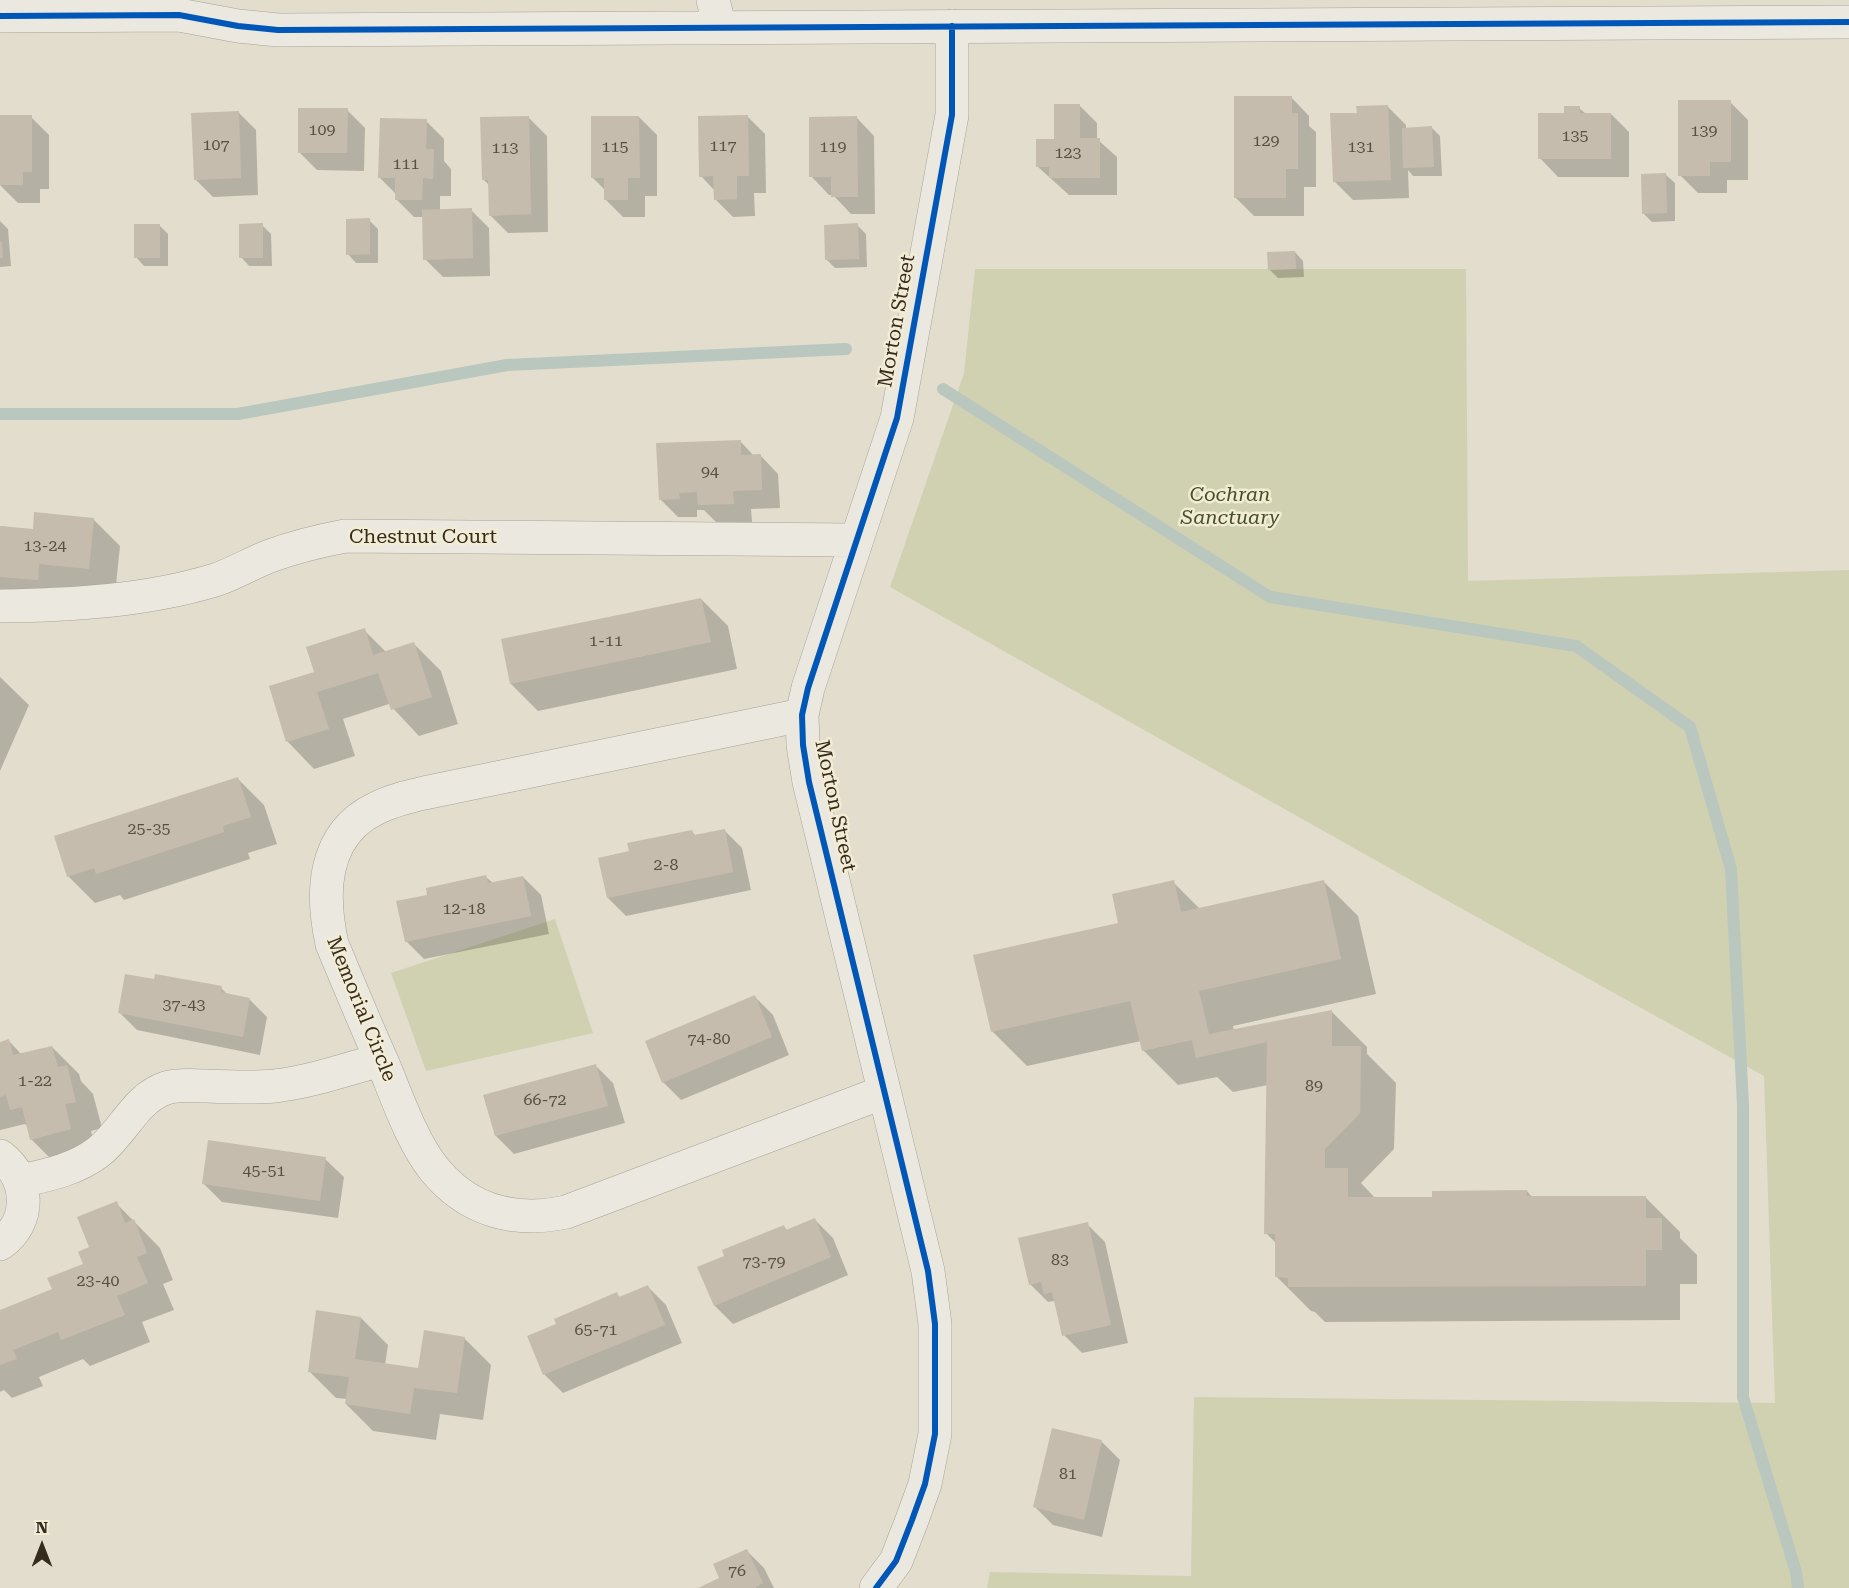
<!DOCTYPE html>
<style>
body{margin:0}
#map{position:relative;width:1849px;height:1588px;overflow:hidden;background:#e3ddcd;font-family:"Roboto Serif",serif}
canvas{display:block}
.north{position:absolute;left:12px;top:1516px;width:60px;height:60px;-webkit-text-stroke:4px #f3ecd4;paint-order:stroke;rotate:0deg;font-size:16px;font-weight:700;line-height:24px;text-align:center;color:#362b1f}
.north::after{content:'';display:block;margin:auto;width:21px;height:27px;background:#362b1f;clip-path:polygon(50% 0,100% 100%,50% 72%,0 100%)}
</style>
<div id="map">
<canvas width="1849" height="1588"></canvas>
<div class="north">N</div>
</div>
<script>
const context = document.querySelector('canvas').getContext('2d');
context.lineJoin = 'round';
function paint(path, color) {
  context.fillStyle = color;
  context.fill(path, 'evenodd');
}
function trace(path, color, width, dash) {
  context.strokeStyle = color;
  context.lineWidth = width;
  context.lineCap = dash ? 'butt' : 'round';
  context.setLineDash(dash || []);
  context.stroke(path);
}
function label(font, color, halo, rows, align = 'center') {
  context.font = font + ' "Roboto Serif",serif';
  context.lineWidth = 5;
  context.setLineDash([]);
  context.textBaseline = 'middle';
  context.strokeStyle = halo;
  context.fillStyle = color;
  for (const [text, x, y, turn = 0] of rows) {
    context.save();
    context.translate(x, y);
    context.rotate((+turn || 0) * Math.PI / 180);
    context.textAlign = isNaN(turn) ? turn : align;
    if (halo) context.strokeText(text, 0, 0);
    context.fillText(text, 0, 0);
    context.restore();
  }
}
paint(new Path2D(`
 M 975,269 L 1466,269 L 1468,581 L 1849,570 L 1849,1588 L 987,1588 L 990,1572 L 1191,1576 L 1194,1397 L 1775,1403 L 1764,1076 L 1448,901 L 890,587 L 964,373 Z
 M 555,919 L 593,1033 L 426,1071 L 391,973 Z`), '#d0d1b1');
paint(new Path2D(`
 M 1291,97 L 1309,116 L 1309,126 L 1316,132 L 1316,187 L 1304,187 L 1304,216 L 1254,216 L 1236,198 Z
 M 1730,102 L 1748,120 L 1748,180 L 1727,180 L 1727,193 L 1698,193 L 1680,175 Z
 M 1079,105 L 1097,123 L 1097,139 L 1117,157 L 1117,195 L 1069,195 L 1037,166 Z
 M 1388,107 L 1406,125 L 1406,129 L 1432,128 L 1440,136 L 1442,176 L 1413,176 L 1408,170 L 1409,198 L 1353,200 L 1335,182 L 1358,114 Z
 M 1579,108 L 1586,114 L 1611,114 L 1629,132 L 1629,177 L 1558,177 L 1540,158 L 1565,114 Z
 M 347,110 L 365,128 L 364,171 L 317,170 L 299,152 Z
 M 238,112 L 256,130 L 258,195 L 213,197 L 195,179 Z
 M 747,116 L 765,134 L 766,193 L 754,193 L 755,216 L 733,217 L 715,199 L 715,191 L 701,176 Z
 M 0,117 L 31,117 L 49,135 L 49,189 L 40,189 L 40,203 L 18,203 L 0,185 Z
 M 528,117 L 547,136 L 548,232 L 508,233 L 490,215 L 490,186 L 483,179 Z
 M 639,117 L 657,135 L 657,196 L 645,196 L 645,217 L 623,217 L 605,199 L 605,190 L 593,178 Z
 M 856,117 L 874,136 L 875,214 L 851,214 L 833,195 L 829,195 L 811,176 Z
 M 426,121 L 444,139 L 444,161 L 451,169 L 451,196 L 440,196 L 440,211 L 471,210 L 489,228 L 490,276 L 443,277 L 425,259 L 423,217 L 414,217 L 396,199 L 396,194 L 380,178 Z
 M 1666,175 L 1675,183 L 1675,221 L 1652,222 L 1643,213 Z
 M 369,220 L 378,229 L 378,263 L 356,263 L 348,254 Z
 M 0,221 L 8,229 L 11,266 L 0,267 Z
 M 262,225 L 271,234 L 272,266 L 249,266 L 241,257 Z
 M 857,225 L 866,234 L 867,267 L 835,268 L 827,260 Z
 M 160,226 L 168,234 L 168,266 L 144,266 L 136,257 Z
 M 1295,252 L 1303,261 L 1304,277 L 1278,278 L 1269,269 Z
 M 740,441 L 754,456 L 760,455 L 778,474 L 780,508 L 751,509 L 752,522 L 717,523 L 704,510 L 697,510 L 697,517 L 678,517 L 660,499 Z
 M 93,519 L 120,546 L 115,595 L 0,600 L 0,526 L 34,530 Z
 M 701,599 L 728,626 L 737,669 L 538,711 L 511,684 L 502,641 Z
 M 364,630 L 386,652 L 414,644 L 441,671 L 458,724 L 419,736 L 389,704 L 343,719 L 355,756 L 314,769 L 288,742 L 271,687 L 316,673 Z
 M 0,677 L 29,705 L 0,771 Z
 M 237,778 L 264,805 L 277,844 L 248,853 L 250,859 L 124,900 L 120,895 L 95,903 L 68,876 Z
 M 724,830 L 742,848 L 751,890 L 626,916 L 608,898 L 631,852 L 692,832 L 696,836 Z
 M 486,877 L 493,883 L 523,877 L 541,895 L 549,934 L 424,959 L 406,941 L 429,896 Z
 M 1323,881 L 1358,916 L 1376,994 L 1233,1026 L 1234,1031 L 1332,1012 L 1367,1047 L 1367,1054 L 1396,1083 L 1394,1149 L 1361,1183 L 1376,1199 L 1434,1199 L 1527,1191 L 1532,1197 L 1645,1197 L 1680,1232 L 1680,1238 L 1697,1255 L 1697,1284 L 1680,1284 L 1680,1320 L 1325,1322 L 1315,1312 L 1311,1311 L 1276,1276 L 1277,1244 L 1266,1233 L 1268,1085 L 1233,1092 L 1217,1077 L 1178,1085 L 1143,1050 L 1141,1041 L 1027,1066 L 992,1031 L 1120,924 L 1173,882 L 1200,909 Z
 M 221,988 L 228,995 L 249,999 L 267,1017 L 260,1055 L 137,1030 L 119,1012 Z
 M 755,997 L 773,1015 L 789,1055 L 681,1100 L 663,1082 Z
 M 9,1041 L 22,1055 L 52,1047 L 79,1074 L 81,1081 L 93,1094 L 102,1128 L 91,1131 L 97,1156 L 58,1166 L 31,1139 L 28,1127 L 25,1124 L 0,1130 L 0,1043 Z
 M 595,1065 L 613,1083 L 625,1123 L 514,1154 L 496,1136 L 485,1096 Z
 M 325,1159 L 344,1177 L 338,1218 L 222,1202 L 204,1184 Z
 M 116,1203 L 160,1248 L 173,1280 L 163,1284 L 174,1310 L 142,1322 L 150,1342 L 90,1366 L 83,1359 L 39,1377 L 43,1386 L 12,1398 L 4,1390 L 0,1392 L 0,1312 L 54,1290 L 85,1265 L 91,1248 Z
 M 815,1220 L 833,1238 L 848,1275 L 733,1324 L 715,1306 L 726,1256 L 783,1226 L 788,1231 Z
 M 1087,1224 L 1105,1242 L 1128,1343 L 1082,1353 L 1064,1335 L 1056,1303 L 1054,1301 L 1048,1302 L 1030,1284 Z
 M 648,1287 L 666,1305 L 682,1343 L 563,1393 L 545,1375 L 529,1337 L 558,1325 L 616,1294 L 621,1298 Z
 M 361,1318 L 388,1345 L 385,1365 L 420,1370 L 464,1338 L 491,1365 L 483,1420 L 440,1414 L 436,1440 L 373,1431 L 346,1404 L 347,1399 L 336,1398 L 309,1371 Z
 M 1102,1442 L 1120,1460 L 1102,1537 L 1053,1525 L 1035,1507 Z
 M 746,1550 L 764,1568 L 774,1588 L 702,1588 L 721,1579 Z`), '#0003');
trace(new Path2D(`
 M 943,389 L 1270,597 L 1576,646 L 1690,727 L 1731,869 L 1743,1105 L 1743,1397 L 1796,1572 L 1798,1588
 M 0,414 L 238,414 L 507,365 L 846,349`), '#b9c7bf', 12);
paint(new Path2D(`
 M 1234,96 L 1292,96 L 1292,113 L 1298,113 L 1298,169 L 1286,169 L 1286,198 L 1234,198 Z
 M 1678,100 L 1731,100 L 1731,162 L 1710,162 L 1710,176 L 1678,176 Z
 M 1054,104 L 1080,104 L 1080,138 L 1100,138 L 1100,178 L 1049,178 L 1049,167 L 1036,167 L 1036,139 L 1054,139 Z
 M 1388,105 L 1391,180 L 1333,182 L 1330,113 L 1357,113 L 1356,106 Z
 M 1564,106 L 1580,106 L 1580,113 L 1611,113 L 1611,159 L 1538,159 L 1538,113 L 1564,113 Z
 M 298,108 L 348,108 L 347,153 L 298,153 Z
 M 239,111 L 241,178 L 194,180 L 191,113 Z
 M 0,115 L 32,115 L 32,172 L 23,172 L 23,185 L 0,185 Z
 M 748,115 L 749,176 L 737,176 L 737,199 L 714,200 L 713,176 L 699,177 L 698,116 Z
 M 529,116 L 531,214 L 489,216 L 488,180 L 482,180 L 480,117 Z
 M 591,116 L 639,116 L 640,178 L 628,178 L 628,200 L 604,200 L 604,178 L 591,178 Z
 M 857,116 L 858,197 L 831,197 L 831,177 L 809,177 L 809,117 Z
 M 380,118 L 427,119 L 426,149 L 434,149 L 433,179 L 423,178 L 422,200 L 395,200 L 395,178 L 378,178 Z
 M 1432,126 L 1434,167 L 1403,168 L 1402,128 Z
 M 1666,173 L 1667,213 L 1642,214 L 1641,174 Z
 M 472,208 L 473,258 L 423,260 L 422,210 Z
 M 370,218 L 370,254 L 346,255 L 346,219 Z
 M 263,223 L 263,258 L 239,258 L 239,224 Z
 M 858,223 L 859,259 L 825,260 L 824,225 Z
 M 134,224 L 160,224 L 160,258 L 134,258 Z
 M 0,242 L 2,242 L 3,258 L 0,258 Z
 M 1295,251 L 1296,269 L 1268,270 L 1267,252 Z
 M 741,440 L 741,455 L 761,454 L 762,490 L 733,491 L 734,504 L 698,505 L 697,492 L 679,493 L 680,499 L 659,500 L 656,443 Z
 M 34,512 L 94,518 L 89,569 L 39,564 L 38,580 L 0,577 L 0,526 L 33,529 Z
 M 701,598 L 711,642 L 510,684 L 501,639 Z
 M 365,628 L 373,655 L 414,642 L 432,697 L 391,710 L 378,673 L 317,692 L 329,729 L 286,742 L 269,686 L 314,672 L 306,647 Z
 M 238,777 L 251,817 L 223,826 L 224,832 L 96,874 L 94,868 L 67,877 L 54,836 Z
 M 725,829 L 733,872 L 607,898 L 598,858 L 629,851 L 627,843 L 692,830 L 694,835 Z
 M 486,875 L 488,883 L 523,876 L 531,916 L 405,942 L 396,901 L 427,895 L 426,888 Z
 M 1174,880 L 1181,912 L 1324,880 L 1341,959 L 1199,991 L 1209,1034 L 1332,1010 L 1332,1046 L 1361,1046 L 1360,1113 L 1325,1149 L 1325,1168 L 1348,1168 L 1348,1197 L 1432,1197 L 1432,1191 L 1527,1190 L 1527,1196 L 1646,1196 L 1646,1218 L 1662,1218 L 1662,1250 L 1646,1250 L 1646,1286 L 1288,1287 L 1288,1278 L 1275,1277 L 1275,1234 L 1264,1234 L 1267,1042 L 1196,1058 L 1192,1040 L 1142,1051 L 1130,1001 L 991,1032 L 973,955 L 1118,923 L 1112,894 Z
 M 125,974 L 154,979 L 155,974 L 222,986 L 221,992 L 250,998 L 243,1037 L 118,1013 Z
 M 755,995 L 772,1037 L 662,1083 L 645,1041 Z
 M 9,1039 L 13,1055 L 52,1046 L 58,1067 L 67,1065 L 76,1102 L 65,1104 L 71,1129 L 30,1140 L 22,1107 L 10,1110 L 6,1095 L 0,1097 L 0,1042 Z
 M 596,1064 L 608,1106 L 495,1136 L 483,1095 Z
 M 208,1140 L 326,1157 L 320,1201 L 202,1184 Z
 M 117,1201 L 125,1223 L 134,1219 L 147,1253 L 137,1257 L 148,1283 L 117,1296 L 125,1315 L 61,1340 L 58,1332 L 13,1350 L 17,1359 L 0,1365 L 0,1310 L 52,1289 L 47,1278 L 83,1264 L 78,1252 L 89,1247 L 77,1217 Z
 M 815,1218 L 831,1257 L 714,1306 L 697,1267 L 724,1256 L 722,1250 L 784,1225 L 786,1230 Z
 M 1088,1222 L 1111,1325 L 1062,1336 L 1052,1292 L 1044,1294 L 1041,1282 L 1029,1285 L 1018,1238 Z
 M 648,1285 L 665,1325 L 543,1375 L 527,1336 L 556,1324 L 554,1319 L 617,1292 L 619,1297 Z
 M 316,1310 L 361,1317 L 355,1359 L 418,1368 L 424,1330 L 465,1337 L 457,1393 L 414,1388 L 410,1414 L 345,1404 L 349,1377 L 308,1372 Z
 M 1052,1428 L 1102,1440 L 1084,1520 L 1033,1507 Z
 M 747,1549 L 763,1583 L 756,1587 L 756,1588 L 698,1588 L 719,1578 L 713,1564 Z`), '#c6bcae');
const minor = new Path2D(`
 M 713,0 L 720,28
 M 0,16 L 179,15 L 238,26 L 278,30 L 1849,22
 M 0,606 C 71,605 146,601 215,580 C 234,574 251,563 270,556 C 294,547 319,541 345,536 L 856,540
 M 802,715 L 424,793 C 407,797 390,801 375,809 C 322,835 321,894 332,944 C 349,985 366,1026 384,1066 C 398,1100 412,1141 434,1169 C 468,1211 515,1223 566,1212 L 884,1092
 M 0,1156 C 30,1178 32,1222 0,1244
 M 21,1181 C 47,1175 74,1170 97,1153 C 122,1135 135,1098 166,1088 C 179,1084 193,1086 207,1086 C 229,1087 252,1088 275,1086 C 311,1082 346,1069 381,1060
 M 876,1588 L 896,1561 L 912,1520 L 925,1484 L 935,1434 L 935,1324 L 928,1271 L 809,782 L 803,745 L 802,715 L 808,688 L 897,418 L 952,115 L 952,26`);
trace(minor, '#a8a297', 34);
trace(minor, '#ebe8df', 33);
trace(new Path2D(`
 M 0,16 L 179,15 L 238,26 L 278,30 L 1849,22
 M 876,1588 L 896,1561 L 912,1520 L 925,1484 L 935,1434 L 935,1324 L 928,1271 L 809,782 L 803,745 L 802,715 L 808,688 L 897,418 L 952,115 L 952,26`), '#0057b8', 6);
label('16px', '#5a4f43', null, [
 ["109",322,130],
 ["139",1704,131],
 ["135",1575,136],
 ["129",1266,141],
 ["107",216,145],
 ["117",723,146],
 ["115",615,147],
 ["119",833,147],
 ["131",1361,147],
 ["113",505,148],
 ["123",1068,153],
 ["111",406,164],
 ["94",710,472],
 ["13-24",45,546],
 ["1-11",606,641],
 ["25-35",149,829],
 ["2-8",666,865],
 ["12-18",464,909],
 ["37-43",184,1005],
 ["74-80",709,1039],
 ["1-22",35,1081],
 ["89",1314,1086],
 ["66-72",545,1100],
 ["45-51",264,1171],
 ["83",1060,1260],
 ["73-79",764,1262],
 ["23-40",98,1281],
 ["65-71",596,1330],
 ["81",1068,1474],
 ["76",737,1571]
]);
label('20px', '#362b1f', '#f3ecd4', [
 ["Morton Street",897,321,-80],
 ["Chestnut Court",423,537],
 ["Morton Street",835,806,78],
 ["Memorial Circle",361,1009,68]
]);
label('italic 20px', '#445028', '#f3ecd4', [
 ["Cochran",1230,495],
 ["Sanctuary",1230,518]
]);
</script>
